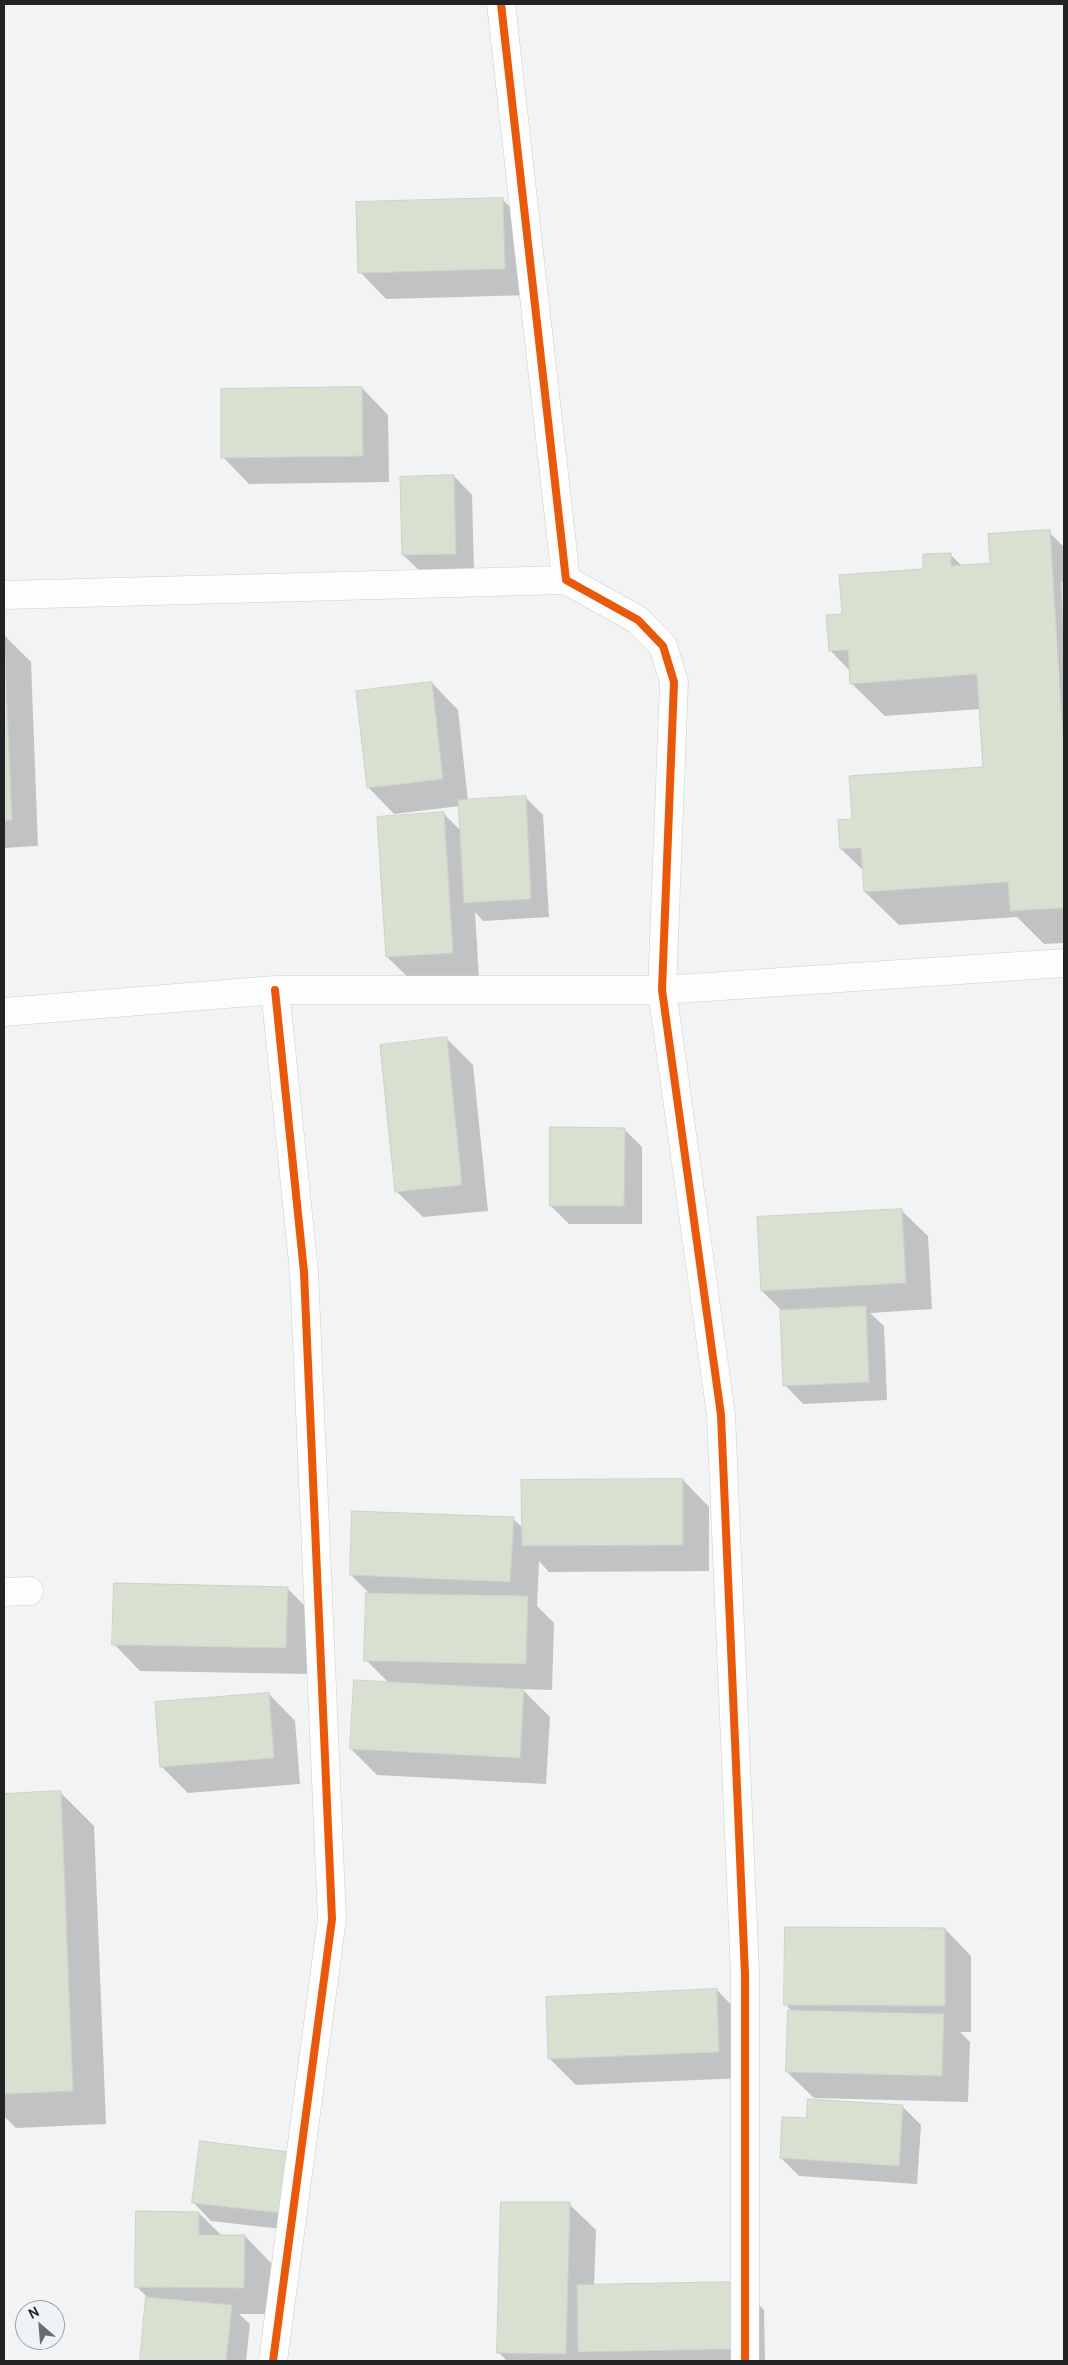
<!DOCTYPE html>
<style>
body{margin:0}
#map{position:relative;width:1068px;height:2365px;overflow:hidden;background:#f1f3f4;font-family:Cabin,sans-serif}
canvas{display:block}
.frame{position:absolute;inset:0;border:5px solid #222324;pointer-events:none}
.north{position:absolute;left:15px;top:2300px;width:50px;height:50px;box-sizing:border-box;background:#f0f3f5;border:1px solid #9ea0a1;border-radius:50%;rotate:333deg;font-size:14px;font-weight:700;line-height:20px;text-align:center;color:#222324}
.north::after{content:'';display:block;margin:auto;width:18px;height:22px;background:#6a6c6d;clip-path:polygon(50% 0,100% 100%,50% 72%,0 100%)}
</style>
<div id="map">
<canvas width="1068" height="2365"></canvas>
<div class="frame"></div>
<div class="north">N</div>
</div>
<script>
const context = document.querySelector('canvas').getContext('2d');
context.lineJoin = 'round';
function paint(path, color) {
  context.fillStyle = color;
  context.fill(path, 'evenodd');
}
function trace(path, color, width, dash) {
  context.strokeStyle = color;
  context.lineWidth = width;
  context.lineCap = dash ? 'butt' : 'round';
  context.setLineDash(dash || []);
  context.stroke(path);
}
paint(new Path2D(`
 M 502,199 L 529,226 L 531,295 L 386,299 L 360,272 Z
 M 362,388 L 388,415 L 389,482 L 249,484 L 223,457 Z
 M 454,476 L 472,495 L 474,572 L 422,573 L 403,555 Z
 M 1049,532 L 1064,547 L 1064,943 L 1044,944 L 1017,917 L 899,925 L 865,892 L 864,871 L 841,849 L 853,820 L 984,768 L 980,709 L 885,716 L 851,683 L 850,671 L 830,650 L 844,615 L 950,554 L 962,566 L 992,564 Z
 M 4,635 L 31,662 L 38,846 L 4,848 Z
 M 432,683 L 458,710 L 468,801 L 525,797 L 543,815 L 549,917 L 483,921 L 475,912 L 479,979 L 414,983 L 387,957 L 444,814 L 461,831 L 460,806 L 394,814 L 368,787 Z
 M 446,1038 L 473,1065 L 488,1211 L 423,1217 L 396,1191 Z
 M 624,1129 L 642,1147 L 642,1224 L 569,1224 L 551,1206 Z
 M 901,1210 L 928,1236 L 932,1309 L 870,1313 L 884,1326 L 887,1400 L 803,1404 L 785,1385 L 781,1310 L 762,1291 Z
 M 683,1480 L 709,1507 L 709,1571 L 549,1572 L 539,1561 L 537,1606 L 554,1623 L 552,1690 L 522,1689 L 550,1717 L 546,1784 L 377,1775 L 351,1749 L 389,1683 L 366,1660 L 370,1594 L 351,1575 L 513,1519 L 523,1528 Z
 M 287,1588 L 314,1615 L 312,1674 L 140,1671 L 114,1644 Z
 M 269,1694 L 295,1721 L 300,1784 L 188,1793 L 161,1766 Z
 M 60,1792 L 94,1826 L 106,2124 L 16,2128 L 4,2116 L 4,1795 Z
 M 945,1929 L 971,1956 L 971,2032 L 960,2032 L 970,2042 L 968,2102 L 814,2098 L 787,2072 L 792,2011 L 786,2005 Z
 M 717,1990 L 743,2017 L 745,2078 L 576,2085 L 550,2059 Z
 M 903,2107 L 921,2125 L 917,2184 L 799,2176 L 781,2158 L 808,2119 Z
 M 288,2153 L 299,2231 L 211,2221 L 193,2202 Z
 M 569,2204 L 596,2230 L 594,2286 L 738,2283 L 764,2310 L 765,2361 L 507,2361 L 498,2352 Z
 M 199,2213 L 222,2236 L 245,2236 L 271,2263 L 270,2314 L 239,2314 L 250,2324 L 246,2361 L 141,2361 L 147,2297 L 136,2286 Z`), '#0003');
const building = new Path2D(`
 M 503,198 L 505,269 L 358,273 L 356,202 Z
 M 362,387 L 363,456 L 221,458 L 221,389 Z
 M 454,475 L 456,554 L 402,555 L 400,477 Z
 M 1050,530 L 1064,754 L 1064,908 L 1010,911 L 1008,882 L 864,892 L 861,848 L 840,849 L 838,820 L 852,819 L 849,776 L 983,767 L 977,674 L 850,684 L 848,650 L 829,651 L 826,615 L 842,614 L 839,575 L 923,569 L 923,554 L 951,553 L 951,566 L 990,563 L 988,534 Z
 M 1061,582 L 1064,582 L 1064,632 Z
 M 4,634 L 12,820 L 4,821 Z
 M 432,682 L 443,779 L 367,788 L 356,691 Z
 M 526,796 L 531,899 L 464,903 L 458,800 Z
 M 444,812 L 453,953 L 386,957 L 377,817 Z
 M 447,1037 L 462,1185 L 395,1192 L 380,1045 Z
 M 550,1127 L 625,1128 L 624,1206 L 550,1206 Z
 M 902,1209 L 906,1283 L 761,1291 L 757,1217 Z
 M 866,1306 L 869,1382 L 783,1386 L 780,1310 Z
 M 683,1479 L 683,1545 L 522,1546 L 521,1480 Z
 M 352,1511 L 514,1517 L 510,1582 L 350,1575 Z
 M 114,1583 L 288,1587 L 286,1648 L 112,1645 Z
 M 366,1593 L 528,1596 L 526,1664 L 364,1661 Z
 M 354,1680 L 524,1689 L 520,1758 L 350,1749 Z
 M 269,1693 L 274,1758 L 160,1767 L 155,1702 Z
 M 61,1791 L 73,2091 L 4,2094 L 4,1794 Z
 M 785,1927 L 945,1928 L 945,2006 L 784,2005 Z
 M 717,1989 L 719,2052 L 548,2059 L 546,1997 Z
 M 788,2010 L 944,2014 L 942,2076 L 786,2072 Z
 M 808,2099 L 903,2105 L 899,2166 L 780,2158 L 782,2117 L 806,2118 Z
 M 200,2141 L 289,2152 L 281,2213 L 192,2203 Z
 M 501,2202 L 570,2202 L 566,2354 L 497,2353 Z
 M 136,2211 L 199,2212 L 199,2235 L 245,2235 L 244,2288 L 135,2287 Z
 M 738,2282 L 739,2349 L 578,2352 L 577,2285 Z
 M 146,2297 L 232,2305 L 226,2361 L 140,2361 Z`);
paint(building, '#d8e0cf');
trace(building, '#cecfcf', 1);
const street = new Path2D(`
 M 501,4 L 566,580 L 638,620 L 663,646 L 674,682 L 662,990 L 721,1415 L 745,1974 L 745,2361
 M 4,595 L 566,580
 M 4,1012 L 275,990 L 662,990 L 1064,963
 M 4,1592 L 29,1591
 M 273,2361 L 332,1919 L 304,1272 L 275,990`);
trace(street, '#cdcecf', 29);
trace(street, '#fdfdfd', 28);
trace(new Path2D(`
 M 501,4 L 566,580 L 638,620 L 663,646 L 674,682 L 662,990 L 721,1415 L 745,1974 L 745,2361
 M 273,2361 L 332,1919 L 304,1272 L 275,990`), '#e8590c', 8);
</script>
